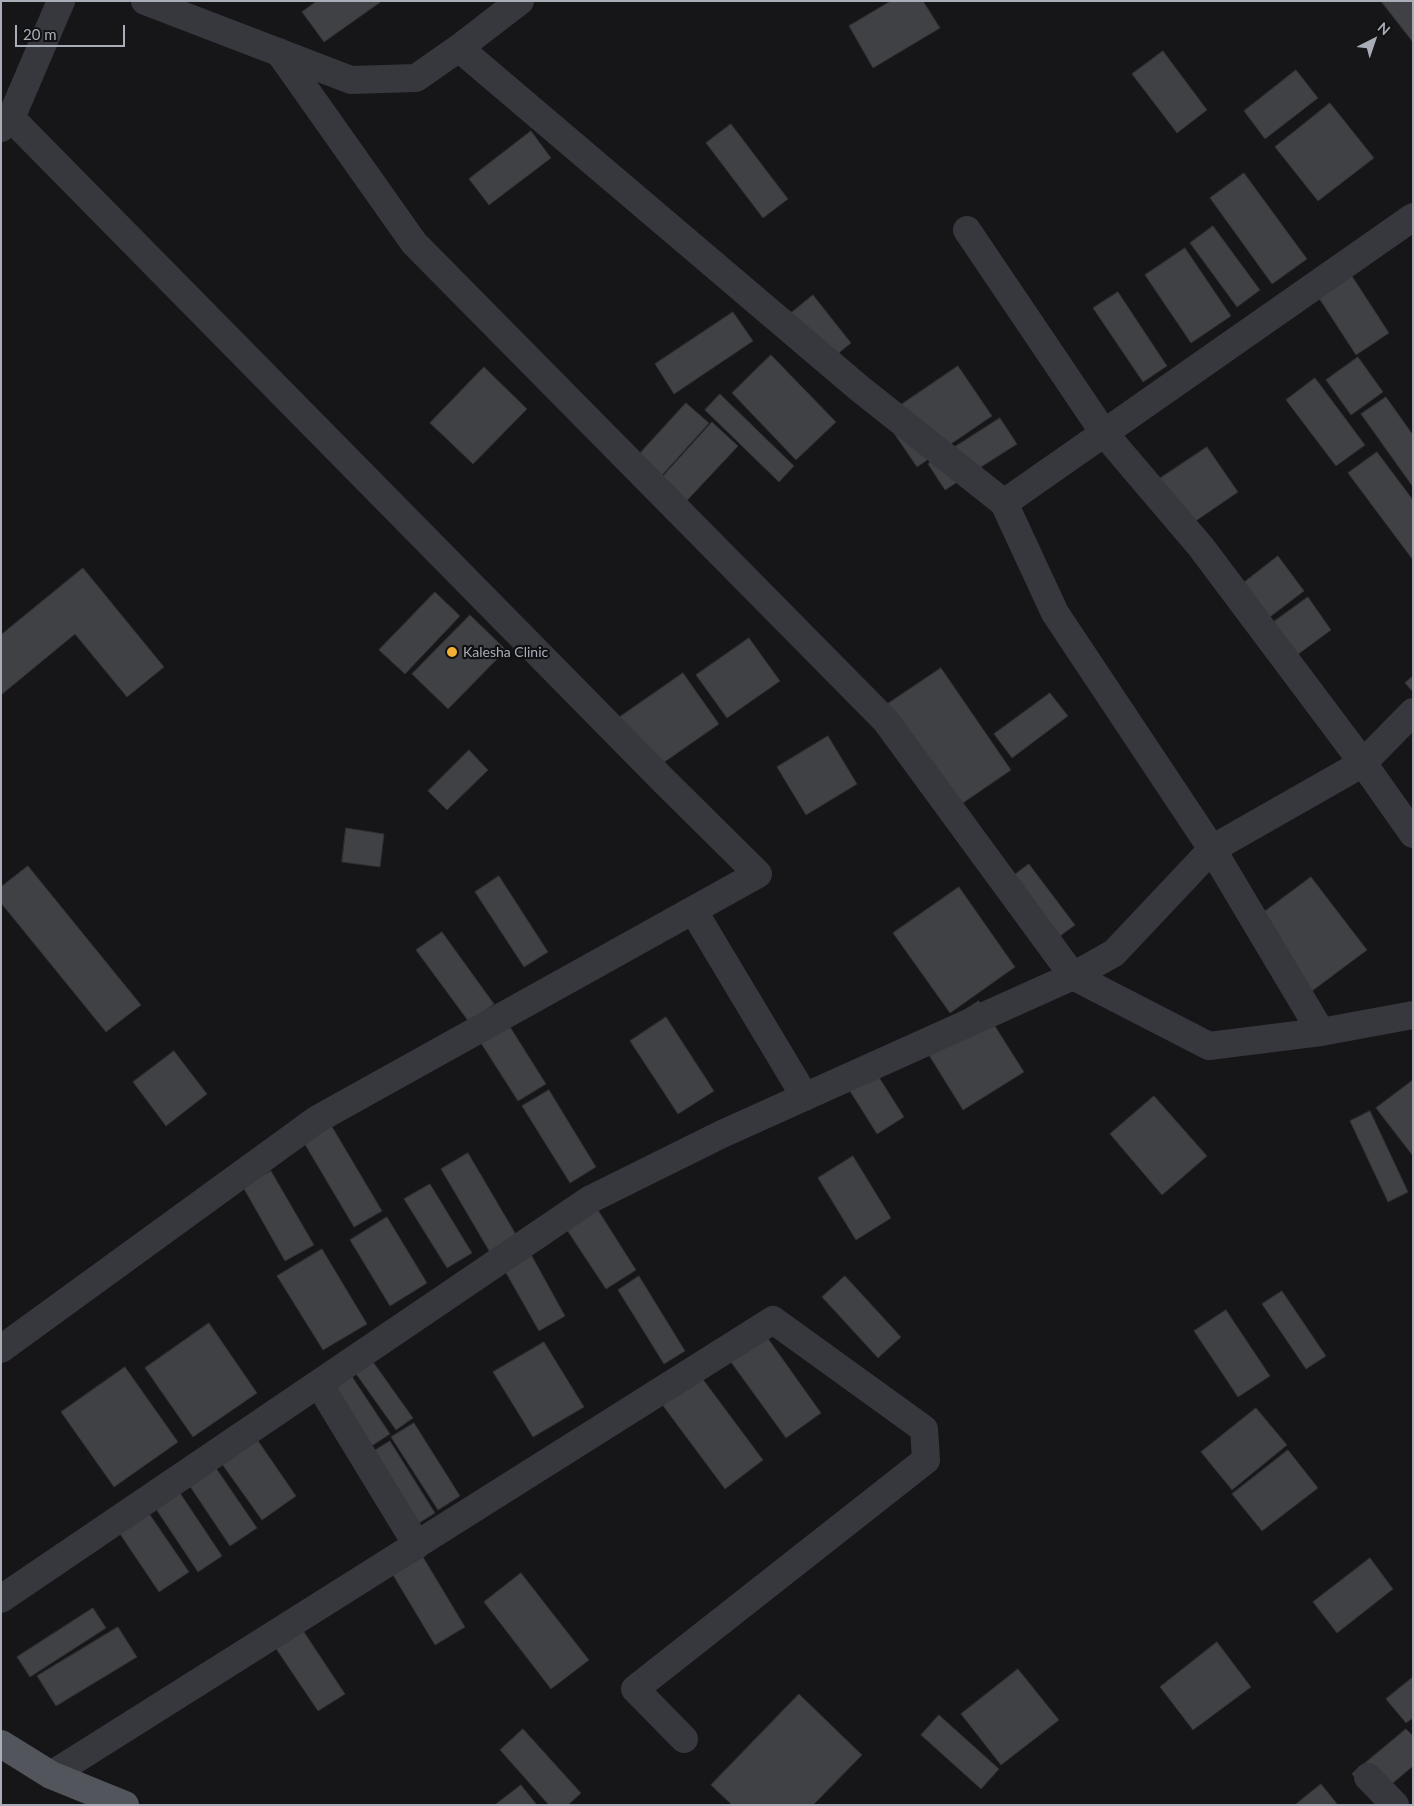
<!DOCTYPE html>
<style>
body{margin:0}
#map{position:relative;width:1414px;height:1806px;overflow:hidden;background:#161618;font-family:Lato,sans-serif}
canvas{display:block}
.frame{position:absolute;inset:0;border:2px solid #a8adb8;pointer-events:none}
.north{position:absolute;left:1349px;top:15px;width:50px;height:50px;-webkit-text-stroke:4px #111113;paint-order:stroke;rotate:41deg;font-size:14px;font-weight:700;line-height:20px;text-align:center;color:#a8adb8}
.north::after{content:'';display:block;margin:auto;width:18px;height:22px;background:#a8adb8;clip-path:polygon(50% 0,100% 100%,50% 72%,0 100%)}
.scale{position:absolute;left:15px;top:25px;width:110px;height:22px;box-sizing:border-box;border:2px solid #a8adb8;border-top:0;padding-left:6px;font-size:15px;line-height:18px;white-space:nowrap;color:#a8adb8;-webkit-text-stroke:4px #111113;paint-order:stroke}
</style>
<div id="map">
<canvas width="1414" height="1806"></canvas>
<div class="frame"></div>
<div class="north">N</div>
<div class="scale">20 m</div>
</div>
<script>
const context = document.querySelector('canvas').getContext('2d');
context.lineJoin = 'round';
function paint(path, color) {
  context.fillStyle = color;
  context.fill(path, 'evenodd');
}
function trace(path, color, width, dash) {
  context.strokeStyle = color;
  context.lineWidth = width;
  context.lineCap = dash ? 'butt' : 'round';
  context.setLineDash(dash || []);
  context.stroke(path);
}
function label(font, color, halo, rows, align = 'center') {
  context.font = font + ' Lato,sans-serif';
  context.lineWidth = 4.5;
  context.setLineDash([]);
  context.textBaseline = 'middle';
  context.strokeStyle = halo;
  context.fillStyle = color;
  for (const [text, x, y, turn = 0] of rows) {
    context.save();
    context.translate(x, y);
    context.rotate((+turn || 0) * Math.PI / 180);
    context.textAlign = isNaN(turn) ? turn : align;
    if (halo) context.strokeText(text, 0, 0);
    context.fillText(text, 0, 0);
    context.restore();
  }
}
const building = new Path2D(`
 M 317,1 L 382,1 L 324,42 L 302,12 Z
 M 891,1 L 923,1 L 940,28 L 873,68 L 849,26 Z
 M 1381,1 L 1413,1 L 1413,42 Z
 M 1163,51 L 1207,110 L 1177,133 L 1132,74 Z
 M 1296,70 L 1318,98 L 1265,139 L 1244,111 Z
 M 1330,103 L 1374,158 L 1318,201 L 1275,147 Z
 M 731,124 L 788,199 L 763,218 L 706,143 Z
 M 531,131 L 551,158 L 489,205 L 469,179 Z
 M 1244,173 L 1307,259 L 1272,284 L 1210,198 Z
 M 1213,226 L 1260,290 L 1237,307 L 1190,243 Z
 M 1185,248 L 1231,316 L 1191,343 L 1145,275 Z
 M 1348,270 L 1389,333 L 1356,355 L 1315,292 Z
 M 1118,292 L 1167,366 L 1143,382 L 1093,308 Z
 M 813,295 L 851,343 L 824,365 L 785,318 Z
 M 733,312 L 753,341 L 674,394 L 655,364 Z
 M 771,355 L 836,422 L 796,460 L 732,393 Z
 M 1358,357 L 1383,392 L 1351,415 L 1326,380 Z
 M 958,366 L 992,416 L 917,467 L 883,417 Z
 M 484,367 L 527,409 L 473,464 L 430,423 Z
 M 1315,378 L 1365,445 L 1336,466 L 1286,400 Z
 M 720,394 L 794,466 L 779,482 L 705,410 Z
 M 1386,397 L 1413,435 L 1413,487 L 1361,414 Z
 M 686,403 L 709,423 L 655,483 L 632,462 Z
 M 1000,418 L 1017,444 L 945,490 L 928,464 Z
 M 712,422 L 738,446 L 680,508 L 655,485 Z
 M 1207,447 L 1238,492 L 1184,529 L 1153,483 Z
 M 1377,452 L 1413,500 L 1413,560 L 1348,473 Z
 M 1278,556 L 1304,591 L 1250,632 L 1224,598 Z
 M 83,568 L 164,667 L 127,697 L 75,634 L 1,695 L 1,635 Z
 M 435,592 L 460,616 L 405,674 L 379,650 Z
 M 1308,597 L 1331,630 L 1278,669 L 1254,636 Z
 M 470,615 L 506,650 L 448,709 L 412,674 Z
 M 749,638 L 780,681 L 727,718 L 696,675 Z
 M 941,668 L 1011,770 L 941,818 L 871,715 Z
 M 683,673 L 719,724 L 650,772 L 614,721 Z
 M 1413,676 L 1413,692 L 1405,683 Z
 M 1050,693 L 1068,716 L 1012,758 L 994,734 Z
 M 828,736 L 857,784 L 806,815 L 777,767 Z
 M 469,750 L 488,770 L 447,810 L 428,791 Z
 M 346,828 L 384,834 L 380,867 L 342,862 Z
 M 1029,864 L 1075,925 L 1041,950 L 995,889 Z
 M 28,866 L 141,1005 L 106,1032 L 1,903 L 1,887 Z
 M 499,876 L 548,952 L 524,967 L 475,892 Z
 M 1311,877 L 1367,950 L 1308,994 L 1252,921 Z
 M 959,887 L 1015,967 L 950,1013 L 893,933 Z
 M 442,932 L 494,1004 L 469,1022 L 416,950 Z
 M 979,1001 L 1024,1072 L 963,1110 L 919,1039 Z
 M 500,1011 L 546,1084 L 518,1101 L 472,1029 Z
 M 666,1017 L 714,1091 L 678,1114 L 630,1041 Z
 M 174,1051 L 207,1094 L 166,1126 L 133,1082 Z
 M 865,1055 L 904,1117 L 877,1134 L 838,1072 Z
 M 1413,1080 L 1413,1156 L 1376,1108 Z
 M 549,1090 L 596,1167 L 570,1183 L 522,1106 Z
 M 1154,1096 L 1207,1156 L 1162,1195 L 1110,1134 Z
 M 1370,1111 L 1408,1192 L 1388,1202 L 1350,1121 Z
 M 328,1120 L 382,1211 L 354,1227 L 300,1136 Z
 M 468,1153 L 518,1238 L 491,1254 L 441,1169 Z
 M 853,1156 L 891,1218 L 856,1240 L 818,1178 Z
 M 271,1171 L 314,1245 L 285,1261 L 243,1187 Z
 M 430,1184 L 472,1253 L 447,1268 L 404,1199 Z
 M 596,1207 L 636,1270 L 606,1289 L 565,1227 Z
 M 387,1217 L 427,1283 L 390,1306 L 350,1240 Z
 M 322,1249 L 367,1324 L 323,1350 L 277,1276 Z
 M 528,1249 L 565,1316 L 539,1331 L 501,1264 Z
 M 639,1276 L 685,1351 L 664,1364 L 618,1290 Z
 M 845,1276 L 901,1337 L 878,1358 L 822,1297 Z
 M 1282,1291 L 1326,1356 L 1306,1369 L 1262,1304 Z
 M 1226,1310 L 1270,1376 L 1238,1397 L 1194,1331 Z
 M 209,1323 L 257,1393 L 193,1437 L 145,1368 Z
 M 764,1333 L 821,1413 L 786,1438 L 728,1358 Z
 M 544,1342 L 584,1407 L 533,1437 L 493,1372 Z
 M 371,1359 L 413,1418 L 396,1430 L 354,1371 Z
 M 125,1367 L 178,1442 L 114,1487 L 61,1412 Z
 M 349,1372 L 390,1434 L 370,1447 L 330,1385 Z
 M 699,1374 L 763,1460 L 725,1489 L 661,1403 Z
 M 1256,1408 L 1287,1445 L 1232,1490 L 1201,1452 Z
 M 414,1423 L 460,1496 L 438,1510 L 391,1437 Z
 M 252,1432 L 296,1496 L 262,1520 L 217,1457 Z
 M 390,1441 L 435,1513 L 411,1528 L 366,1456 Z
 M 1288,1450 L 1318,1488 L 1262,1531 L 1232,1494 Z
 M 205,1452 L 257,1528 L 230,1546 L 179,1470 Z
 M 174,1484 L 222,1556 L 198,1572 L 150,1500 Z
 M 144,1506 L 189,1572 L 159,1592 L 114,1525 Z
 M 423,1557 L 465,1627 L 435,1645 L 393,1575 Z
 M 1370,1558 L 1393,1589 L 1337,1633 L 1313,1602 Z
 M 521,1573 L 589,1660 L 551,1689 L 484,1602 Z
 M 93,1608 L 106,1628 L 30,1677 L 17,1657 Z
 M 300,1626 L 345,1694 L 318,1711 L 273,1644 Z
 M 118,1627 L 137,1657 L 56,1706 L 37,1676 Z
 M 1217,1642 L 1251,1687 L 1193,1730 L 1160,1687 Z
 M 1018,1669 L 1059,1720 L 1001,1765 L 961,1714 Z
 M 1413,1677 L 1413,1718 L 1406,1723 L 1386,1699 Z
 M 799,1694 L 862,1755 L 813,1805 L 732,1805 L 711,1785 Z
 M 939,1715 L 999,1769 L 981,1789 L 921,1735 Z
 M 523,1729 L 581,1793 L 568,1805 L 549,1805 L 500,1750 Z
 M 1406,1729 L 1413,1736 L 1413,1766 L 1374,1799 L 1352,1774 Z
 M 1321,1784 L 1338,1805 L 1295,1805 Z
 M 521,1785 L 537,1805 L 495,1805 Z`);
paint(building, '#404145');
trace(building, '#303034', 1);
trace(new Path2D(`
 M 145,1 L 351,80 L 416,78 L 459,48 L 520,1
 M 459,48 L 859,388 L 1004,503 L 1055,613 L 1212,849 L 1321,1032
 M 279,52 L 414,243 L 886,721 L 1073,976 L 1209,1046 L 1321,1032 L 1413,1015
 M 1,128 L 11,118 L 61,1
 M 967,230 L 1104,433 L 1201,547 L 1363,763 L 1413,834
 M 1004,503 L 1413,217
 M 693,910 L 805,1097
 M 1,1349 L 316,1120 L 758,874 L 664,781 L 11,118
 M 319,1384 L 417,1545
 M 1,1599 L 589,1200 L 722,1134 L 1073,976 L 1114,953 L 1212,849 L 1363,763 L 1413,712
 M 51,1775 L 773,1320 L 924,1429 L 926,1460 L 635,1689 L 684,1739
 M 1368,1777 L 1395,1805`), '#37383d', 28);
trace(new Path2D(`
 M 1,1744 L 51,1775 L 125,1805`), '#53555c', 28);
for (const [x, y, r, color] of [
 [452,652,6,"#f2b134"]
]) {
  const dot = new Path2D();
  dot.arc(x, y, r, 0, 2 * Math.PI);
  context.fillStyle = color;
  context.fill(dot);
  trace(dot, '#111113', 2);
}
label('14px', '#a8adb8', '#111113', [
 ["Kalesha Clinic",463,652]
], 'left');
</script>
